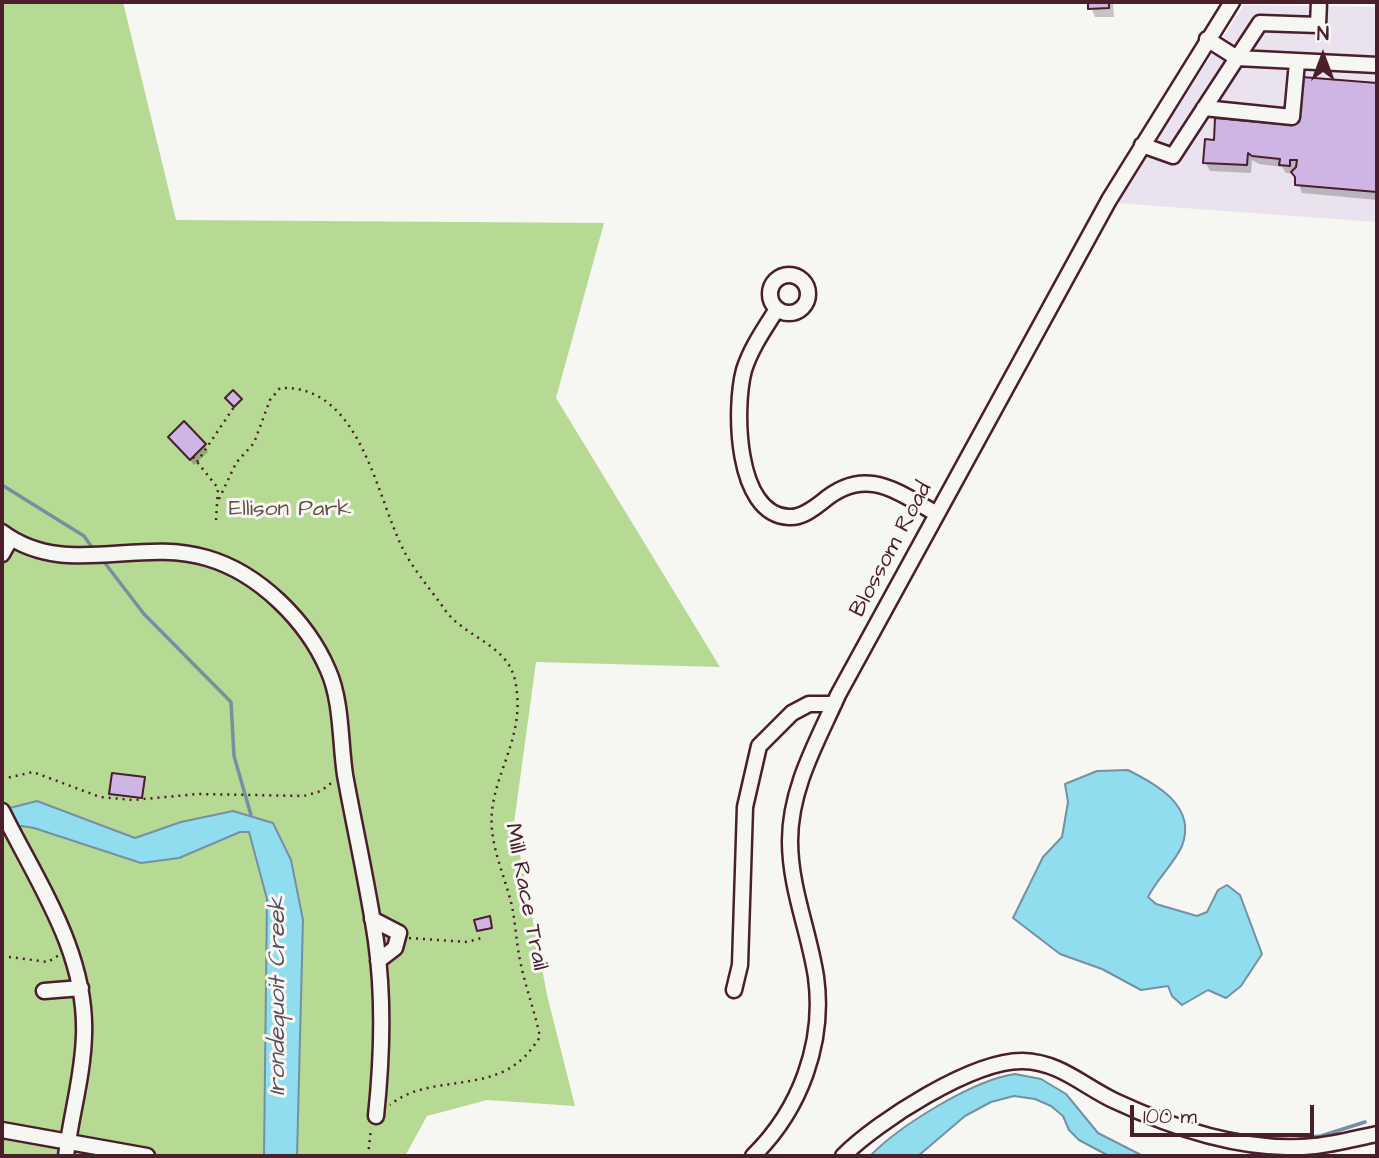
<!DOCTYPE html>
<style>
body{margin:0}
#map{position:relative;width:1379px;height:1158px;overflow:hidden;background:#f6f6f2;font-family:"Architects Daughter",sans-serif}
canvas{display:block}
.frame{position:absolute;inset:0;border:4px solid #4a1f2b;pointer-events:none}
.north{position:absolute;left:1288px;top:21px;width:70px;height:70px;-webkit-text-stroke:5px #f6f6f2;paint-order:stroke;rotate:0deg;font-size:19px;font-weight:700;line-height:28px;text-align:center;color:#4a1f2b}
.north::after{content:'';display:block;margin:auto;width:24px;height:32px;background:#4a1f2b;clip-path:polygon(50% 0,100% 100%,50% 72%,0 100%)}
.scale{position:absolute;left:1130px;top:1105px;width:184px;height:32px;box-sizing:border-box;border:4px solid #4a1f2b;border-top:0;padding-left:9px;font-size:21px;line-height:24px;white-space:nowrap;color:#4a1f2b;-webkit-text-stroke:5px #f6f6f2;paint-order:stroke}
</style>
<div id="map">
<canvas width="1379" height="1158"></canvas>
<div class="frame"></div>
<div class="north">N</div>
<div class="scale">100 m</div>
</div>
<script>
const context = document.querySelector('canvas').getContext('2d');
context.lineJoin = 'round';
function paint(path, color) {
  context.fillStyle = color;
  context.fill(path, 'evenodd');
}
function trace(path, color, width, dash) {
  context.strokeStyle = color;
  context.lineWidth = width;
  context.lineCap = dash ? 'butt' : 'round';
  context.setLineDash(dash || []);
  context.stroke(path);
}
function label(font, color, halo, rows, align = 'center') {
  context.font = font + ' "Architects Daughter",sans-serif';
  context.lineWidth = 6;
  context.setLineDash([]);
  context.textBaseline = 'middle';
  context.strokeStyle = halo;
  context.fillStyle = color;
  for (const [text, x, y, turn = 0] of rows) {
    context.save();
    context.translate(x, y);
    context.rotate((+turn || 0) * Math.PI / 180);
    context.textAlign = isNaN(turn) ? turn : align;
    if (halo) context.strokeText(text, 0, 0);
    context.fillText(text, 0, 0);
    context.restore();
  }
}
paint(new Path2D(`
 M 1244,5 L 1377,7 L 1377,222 L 1115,203 Z`), '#eae2ee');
paint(new Path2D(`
 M 2,2 L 123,2 L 176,220 L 604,223 L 556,398 L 720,667 L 536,662 L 514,823 L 547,995 L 575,1106 L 487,1100 L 427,1116 L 405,1156 L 2,1156 Z`), '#b6d993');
const water = new Path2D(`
 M 1128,770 C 1157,785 1197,806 1182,846 C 1175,862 1157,879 1148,897 L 1156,904 L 1197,916 L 1207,912 L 1218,890 L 1227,885 L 1240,895 L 1262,954 L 1241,986 L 1226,998 L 1208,990 L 1182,1005 L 1172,996 L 1168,986 L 1141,990 L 1102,969 L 1060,954 L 1013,918 L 1043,857 L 1062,837 L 1068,802 L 1065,784 L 1097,771 Z
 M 37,801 L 135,838 L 181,822 L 233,811 L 273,823 L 291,860 L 303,920 L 297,1156 L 264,1156 L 267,899 L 249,832 L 240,832 L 179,858 L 141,863 L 34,828 L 22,826 L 2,832 L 2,810 Z
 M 1015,1074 L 1041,1079 L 1066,1094 L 1098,1133 L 1143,1156 L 1109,1156 L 1079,1140 L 1069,1130 L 1063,1116 L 1051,1106 L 1035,1099 L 1014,1096 L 991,1102 L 965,1116 L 918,1156 L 870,1156 C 899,1126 973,1080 1015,1074 Z`);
paint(water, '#90ddef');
trace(water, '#7491a1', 2);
paint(new Path2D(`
 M 1089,2 L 1113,2 L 1114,17 L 1095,17 Z
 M 1303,79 L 1377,83 L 1377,200 L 1302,193 L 1295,174 L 1286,173 L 1282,167 L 1259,164 L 1252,160 L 1251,173 L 1210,171 L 1205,162 L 1215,142 L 1293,127 L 1300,121 Z
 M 170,437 L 205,445 L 208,452 L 194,465 Z`), '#0003');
trace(new Path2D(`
 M 2,485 L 84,536 L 94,550
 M 101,558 L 144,614 L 231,702 L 234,756 L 251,815
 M 1300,1138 L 1321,1136 L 1365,1122`), '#7491a1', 3.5);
const building = new Path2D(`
 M 1088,2 L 1109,2 L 1109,8 L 1088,9 Z
 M 1302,77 L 1377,83 L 1377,192 L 1295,185 L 1295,177 L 1291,172 L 1296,167 L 1297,160 L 1290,160 L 1290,166 L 1279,165 L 1280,159 L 1252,156 L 1248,153 L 1247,165 L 1203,163 L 1205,139 L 1214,140 L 1215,118 L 1292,125 L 1298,120 Z
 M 233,390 L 242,399 L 234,407 L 225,398 Z
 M 184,421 L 206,444 L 190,460 L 168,437 Z
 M 112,773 L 145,777 L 142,798 L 109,794 Z
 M 490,916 L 492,928 L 477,931 L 474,920 Z`);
paint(building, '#ceb5e4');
trace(building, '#4a1f2b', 2);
const minor = new Path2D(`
 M 1319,2 L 1318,25 L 1260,23 L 1237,58 L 1377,65
 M 1204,108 L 1292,117 L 1297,62
 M 1142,145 L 1173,156 L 1237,58 L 1207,39
 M770 294a19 19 0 1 1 38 0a19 19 0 1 1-38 0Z
 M 777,309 C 765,328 751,348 744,370 C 734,407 735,515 789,517 C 801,518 813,509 822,502 C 865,465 896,491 937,514
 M 2,532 C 65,579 138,537 207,558 C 259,573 307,621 328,670 C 342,701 340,742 345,775 C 355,830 368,886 376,941 C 384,998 382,1059 376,1116
 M 2,554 L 11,538
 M 2,811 C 37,882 87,952 84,1035 C 83,1076 71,1115 66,1156
 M 372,919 L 399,933 L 395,948 L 378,961
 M 734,990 L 740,965 L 745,807 L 759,746 L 792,713 L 809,704 L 834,704
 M 44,991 L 81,988
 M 2,1130 L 147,1156
 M 753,1156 C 800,1110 825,1043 816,977 C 809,931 790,888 790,841 C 790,788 817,742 838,695 L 1109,200 L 1232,2
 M 843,1156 C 878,1121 973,1060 1023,1061 C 1060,1062 1083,1086 1115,1101 C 1175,1129 1248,1153 1315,1146 C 1335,1144 1357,1138 1377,1134`);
trace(minor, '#4a1f2b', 19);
trace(new Path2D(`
 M 193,457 L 218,488 L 216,520
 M 197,462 L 234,407
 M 219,499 L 236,463 L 254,443 L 270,400 L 280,388 C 362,384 376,499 405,553 C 416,573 432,591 445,610 C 464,637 507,644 515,680 C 528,741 487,777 492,830 C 494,853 505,879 511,902 C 516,923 516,944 521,965 C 526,989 535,1012 540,1037 C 535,1044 530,1052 523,1058 C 488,1093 427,1074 390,1105
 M 2,779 L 33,772 L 100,797 L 133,800 L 198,794 L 304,796 L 321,791 L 334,781
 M 409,938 L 467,942 L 485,937
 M 2,956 L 48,962 L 59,955
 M 368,1156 L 371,1128`), '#4a1f2b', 2.5, [2, 5]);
trace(minor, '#f6f6f2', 14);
label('23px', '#654e45', '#f6f6f2', [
 ["Ellison Park",290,510]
]);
label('23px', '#4a1f2b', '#f6f6f2', [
 ["Blossom Road",892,550,-62],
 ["Mill Race Trail",525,897,79]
]);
label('italic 24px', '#5c4e5c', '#f6f6f2', [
 ["Irondequoit Creek",279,996,-90]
]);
</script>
